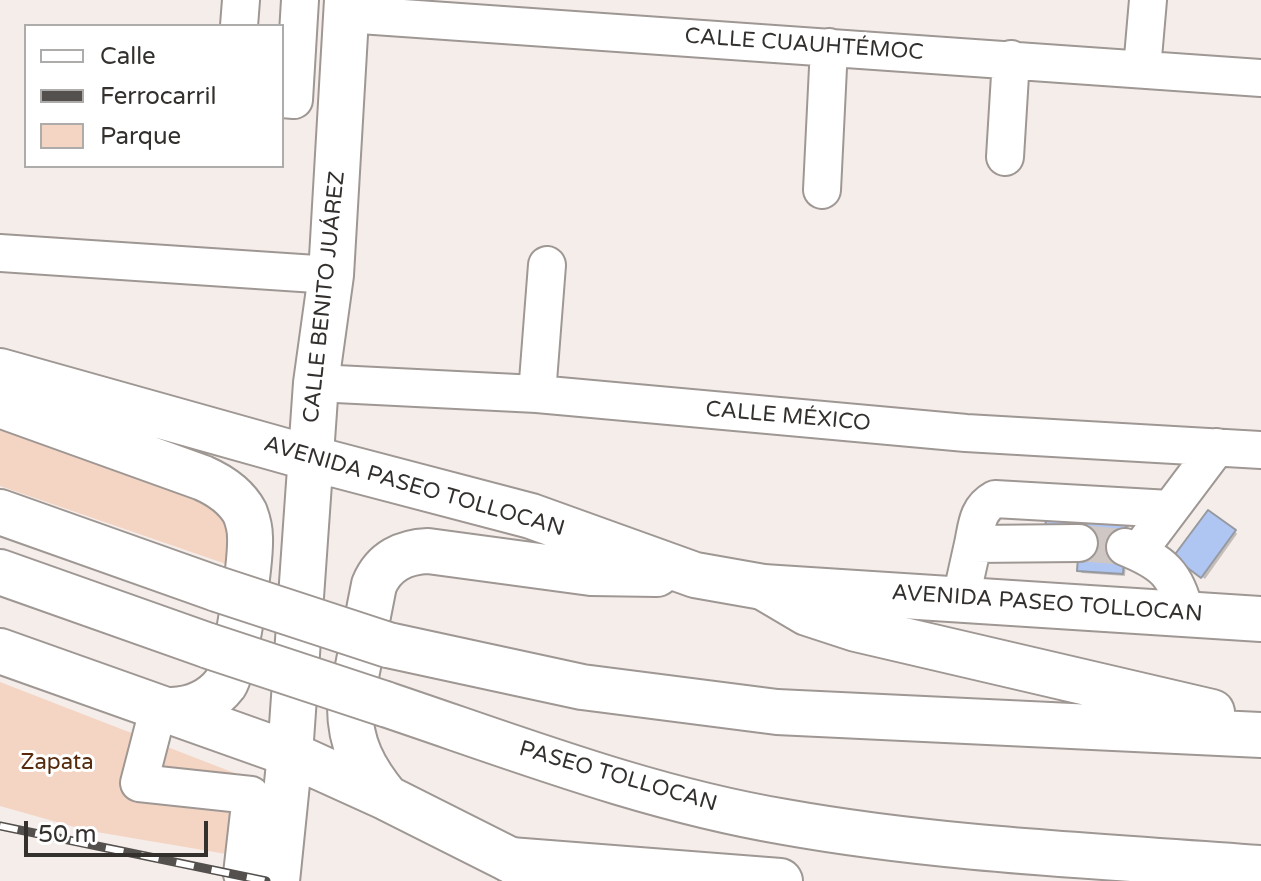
<!DOCTYPE html>
<meta charset="utf-8">
<style>
body{margin:0}
#map{position:relative;width:1261px;height:881px;overflow:hidden;background:#f5ede9;font-family:"Varela Round",sans-serif}
canvas{display:block}
.legend{position:absolute;left:24px;top:24px;width:260px;height:144px;box-sizing:border-box;background:#fff;border:2px solid #adacab;margin:0;padding:10px 14px;list-style:none;font-size:24px;color:#33302e}
.legend li{display:flex;align-items:center;gap:16px;height:40px}
.legend b{width:40px;border:2px solid #adacab}
.scale{position:absolute;left:24px;top:821px;width:184px;height:36px;box-sizing:border-box;border:4px solid #33302e;border-top:0;padding-left:10px;font-size:24px;line-height:28px;white-space:nowrap;color:#33302e;-webkit-text-stroke:6px #fff;paint-order:stroke}
</style>
<div id="map">
<canvas width="1261" height="881"></canvas>
<ul class="legend">
<li><b style="height:10px;background:#fff"></b>Calle</li>
<li><b style="height:10px;background:#54504e"></b>Ferrocarril</li>
<li><b style="height:22px;background:#f4d4c3"></b>Parque</li>
</ul>
<div class="scale">50 m</div>
</div>
<script>
const context = document.querySelector('canvas').getContext('2d');
context.lineJoin = 'round';
function paint(path, color) {
  context.fillStyle = color;
  context.fill(path, 'evenodd');
}
function trace(path, color, width, dash) {
  context.strokeStyle = color;
  context.lineWidth = width;
  context.lineCap = dash ? 'butt' : 'round';
  context.setLineDash(dash || []);
  context.stroke(path);
}
function label(font, color, halo, rows, align = 'center') {
  context.font = font + ' "Varela Round",sans-serif';
  context.lineWidth = 6;
  context.setLineDash([]);
  context.textBaseline = 'middle';
  context.strokeStyle = halo;
  context.fillStyle = color;
  for (const [text, x, y, turn = 0] of rows) {
    context.save();
    context.translate(x, y);
    context.rotate((+turn || 0) * Math.PI / 180);
    context.textAlign = isNaN(turn) ? turn : align;
    if (halo) context.strokeText(text, 0, 0);
    context.fillText(text, 0, 0);
    context.restore();
  }
}
paint(new Path2D(`
 M 0,415 L 205,489 L 231,525 L 226,564 L 0,486 Z
 M 0,682 L 237,774 L 242,777 L 244,857 L 85,830 L 0,806 Z`), '#f4d4c3');
paint(new Path2D(`
 M 1129,523 L 1125,576 L 1082,573 L 1079,570 L 1081,545 Z
 M 1235,531 L 1237,534 L 1205,579 L 1178,560 Z`), '#0003');
const building = new Path2D(`
 M 1208,510 L 1236,530 L 1201,578 L 1173,557 Z
 M 1046,512 L 1127,518 L 1123,574 L 1077,571 L 1079,543 L 1045,541 Z`);
paint(building, '#afc5f2');
trace(building, '#969aa0', 2);
trace(new Path2D(`
 M 1079,543 L 1125,547`), '#cec7c4', 36, [36, 18]);
const minor = new Path2D(`
 M 346,14 L 1261,78
 M 239,26 L 241,0
 M 1142,69 L 1148,0
 M 282,99 L 294,100 L 300,0
 M 1005,157 L 1011,59
 M 822,190 L 829,47
 M 0,253 L 331,275
 M 316,383 L 537,394 L 966,433 L 1261,450
 M 537,394 L 547,265
 M 973,544 C 977,525 977,509 995,499 L 1170,509
 M 1125,547 C 1164,563 1175,573 1186,614
 M 1138,552 L 1217,447
 M 961,598 L 973,544 L 1079,543
 M 159,706 L 139,783 L 251,795 L 242,874`);
const major = new Path2D(`
 M 0,371 L 310,458 L 531,516 L 695,575 L 763,587 L 1261,619
 M 0,405 L 203,478 C 221,486 236,496 245,513 C 248,521 250,529 250,537 C 251,560 236,668 225,684 C 212,701 193,709 172,710
 M 0,651 L 290,754 L 387,798 L 546,878
 M 387,798 C 364,770 350,744 350,707 L 374,585 C 384,561 404,552 428,551 L 591,573 L 657,574
 M 277,881 L 290,754 L 316,383 L 331,275 L 347,0`);
const highway = new Path2D(`
 M 0,512 L 217,589
 M 0,572 L 209,646
 M 763,587 L 807,613 L 856,629 L 1212,712
 M 388,645 L 582,687 L 777,712 L 1261,735
 M 385,704 C 516,748 648,799 785,822 C 942,850 1102,856 1261,868
 M 510,860 L 780,881`);
trace(minor, '#9e9793', 40);
trace(major, '#9e9793', 48);
trace(highway, '#9e9793', 48);
trace(minor, '#fff', 36);
trace(major, '#fff', 44);
trace(highway, '#fff', 44);
const rail = new Path2D(`
 M 0,826 L 266,881`);
trace(rail, '#54504e', 9);
trace(rail, '#fff', 6, [18]);
const highwayBridge = new Path2D(`
 M 217,589 L 388,645
 M 209,646 L 385,704`);
trace(highwayBridge, '#9e9793', 48, []);
trace(highwayBridge, '#fff', 44);
label('22px', '#33302e', '#fff', [
 ["CALLE CUAUHTÉMOC",804,45,4],
 ["CALLE BENITO JUÁREZ",325,297,-84],
 ["CALLE MÉXICO",788,417,5],
 ["AVENIDA PASEO TOLLOCAN",414,487,16],
 ["AVENIDA PASEO TOLLOCAN",1047,604,4],
 ["PASEO TOLLOCAN",618,777,16]
]);
label('22px', '#572a0b', '#fff', [
 ["Zapata",57,763]
]);
</script>
